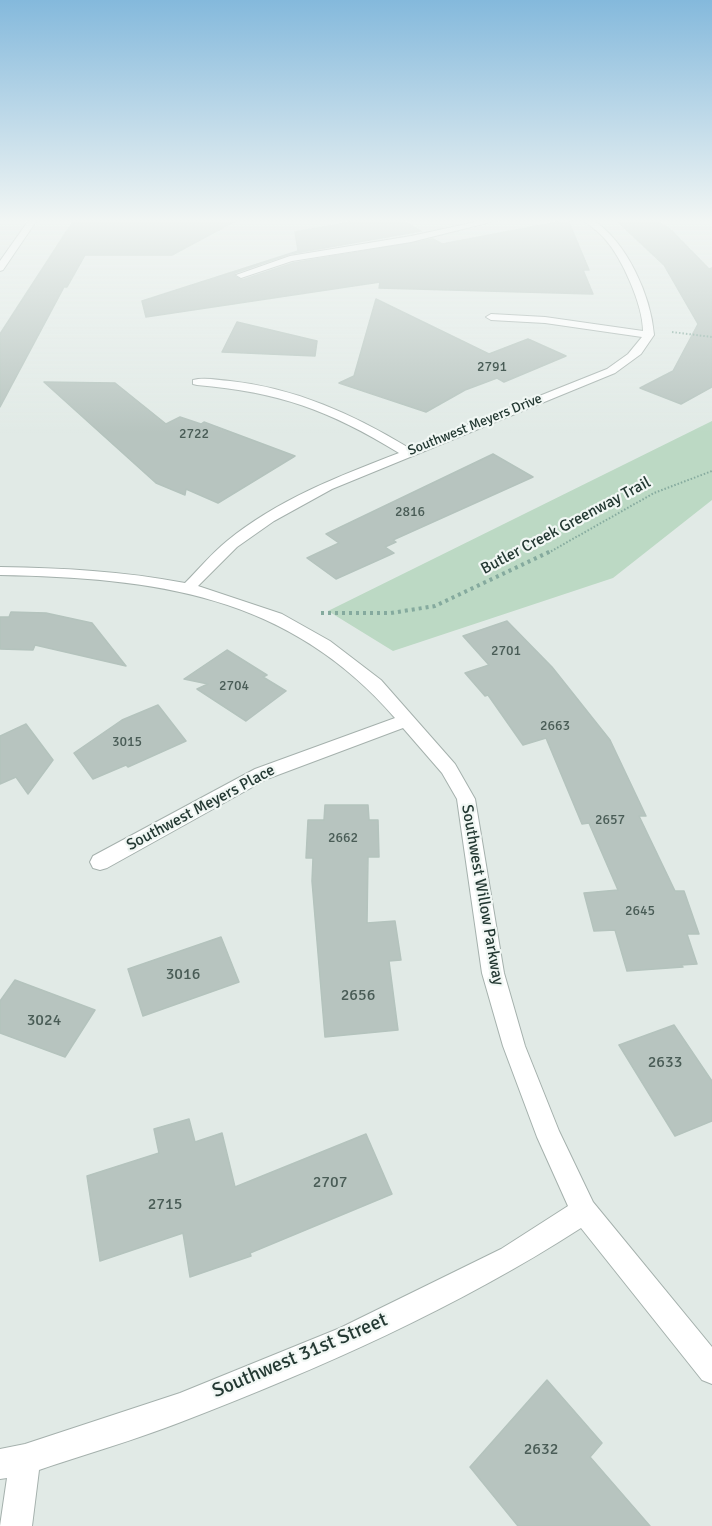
<!DOCTYPE html>
<style>
body{margin:0}
canvas{display:block;background:#e1eae6}
</style>
<canvas width="712" height="1526"></canvas>
<script>
const context = document.querySelector('canvas').getContext('2d');
context.lineJoin = 'round';
function paint(path, color) {
  context.fillStyle = color;
  context.fill(path, 'evenodd');
}
function trace(path, color, width, dash) {
  context.strokeStyle = color;
  context.lineWidth = width;
  context.lineCap = dash ? 'butt' : 'round';
  context.setLineDash(dash || []);
  context.stroke(path);
}
function label(font, color, halo, rows, align = 'center') {
  context.font = font + ' Signika,sans-serif';
  context.lineWidth = 4.5;
  context.setLineDash([]);
  context.textBaseline = 'middle';
  context.strokeStyle = halo;
  context.fillStyle = color;
  for (const [text, x, y, turn = 0] of rows) {
    context.save();
    context.translate(x, y);
    context.rotate((+turn || 0) * Math.PI / 180);
    context.textAlign = isNaN(turn) ? turn : align;
    if (halo) context.strokeText(text, 0, 0);
    context.fillText(text, 0, 0);
    context.restore();
  }
}
paint(new Path2D(`
 M 712,421 L 712,500 L 613,578 L 393,651 L 328,611 Z`), '#bcd9c4');
const building = new Path2D(`
 M 74,220 L 237,220 L 172,255 L 85,255 L 67,287 L 64,287 L 0,407 L 0,334 Z
 M 361,220 L 402,220 L 421,231 L 290,254 L 235,273 L 234,276 L 242,280 L 293,263 L 433,239 L 442,244 L 568,220 L 589,270 L 583,270 L 593,294 L 379,288 L 380,282 L 146,317 L 142,301 L 298,251 L 295,232 Z
 M 616,220 L 654,220 L 669,228 L 709,269 L 712,268 L 712,387 L 681,404 L 640,388 L 673,371 L 698,324 L 664,265 Z
 M 376,299 L 489,354 L 528,339 L 566,356 L 504,382 L 497,378 L 465,390 L 426,412 L 339,383 L 354,376 Z
 M 237,322 L 317,341 L 315,356 L 222,352 Z
 M 44,382 L 115,383 L 166,424 L 180,417 L 201,424 L 204,422 L 295,456 L 218,503 L 186,489 L 185,495 L 156,483 Z
 M 493,454 L 533,477 L 393,540 L 396,542 L 385,547 L 394,553 L 336,579 L 307,558 L 339,543 L 326,534 Z
 M 11,612 L 46,613 L 92,623 L 126,666 L 35,645 L 33,650 L 0,649 L 0,617 L 9,617 Z
 M 507,621 L 552,667 L 610,740 L 646,816 L 639,816 L 675,891 L 684,891 L 699,934 L 687,934 L 697,964 L 681,965 L 683,967 L 627,971 L 615,930 L 594,931 L 584,893 L 618,890 L 589,823 L 582,824 L 546,738 L 523,745 L 488,695 L 485,696 L 465,673 L 489,665 L 463,636 Z
 M 227,650 L 267,675 L 263,677 L 286,691 L 246,721 L 197,689 L 208,684 L 184,679 Z
 M 158,705 L 186,741 L 128,767 L 126,765 L 93,779 L 74,753 L 122,720 Z
 M 26,724 L 53,760 L 28,794 L 16,777 L 0,784 L 0,736 Z
 M 325,805 L 368,805 L 369,820 L 378,820 L 379,857 L 368,857 L 367,923 L 395,921 L 401,960 L 389,961 L 398,1030 L 325,1037 L 312,881 L 313,858 L 306,858 L 308,820 L 324,820 Z
 M 221,937 L 239,982 L 143,1016 L 128,969 Z
 M 15,980 L 95,1010 L 65,1057 L 0,1033 L 0,1001 Z
 M 674,1025 L 712,1081 L 712,1121 L 675,1136 L 619,1045 Z
 M 189,1119 L 195,1142 L 222,1133 L 235,1187 L 366,1134 L 392,1194 L 250,1253 L 251,1256 L 190,1277 L 183,1233 L 100,1261 L 87,1176 L 159,1153 L 154,1129 Z
 M 547,1380 L 602,1443 L 590,1457 L 650,1526 L 518,1526 L 470,1467 Z`);
paint(building, '#b7c4bf');
trace(building, '#b4c3bd', 1.5);
const minor = new Path2D(`
 M 29,220 L 37,220 L 3,270 L 0,271 L 0,261 Z
 M 485,220 L 499,220 L 411,242 L 292,261 L 241,278 L 236,275 L 290,256 L 411,236 Z
 M 583,220 L 593,220 C 627,242 651,296 654,335 L 641,354 L 615,373 L 332,489 L 274,521 L 237,547 L 198,586 L 282,614 L 330,641 L 381,680 L 455,764 L 475,799 L 504,973 L 525,1046 L 559,1131 L 593,1202 L 712,1347 L 712,1384 L 702,1380 L 581,1228 C 457,1308 319,1369 181,1422 C 135,1440 86,1454 39,1470 L 32,1526 L 0,1526 L 7,1478 L 0,1479 L 0,1449 L 25,1444 L 180,1393 L 340,1328 L 501,1249 L 568,1206 L 537,1137 L 503,1046 L 482,973 L 457,799 L 442,773 L 403,728 L 267,779 L 107,868 L 100,870 L 93,868 L 90,862 L 93,856 L 255,769 L 395,718 C 288,594 154,578 0,575 L 0,567 C 63,568 123,571 185,583 C 199,569 212,553 227,541 C 277,500 339,476 399,453 C 329,410 279,392 197,385 L 193,384 L 193,380 C 204,377 218,380 230,381 C 295,388 353,414 409,448 L 607,369 L 628,354 L 642,337 L 545,323 L 491,320 L 486,317 L 491,314 L 545,317 L 643,331 C 643,305 622,258 605,239 C 598,231 590,226 583,220 Z`);
trace(minor, '#a5b1ad', 2);
trace(new Path2D(`
 M 672,332 L 712,337
 M 548,553 L 654,493 L 712,471`), '#85aa9e', 2, [1.5, 2]);
trace(new Path2D(`
 M 321,613 L 391,613 L 435,606 L 551,551`), '#85aa9e', 4, [3, 4]);
paint(minor, '#fff');
const sky = context.createLinearGradient(0, 0, 0, 433);
sky.addColorStop(0, '#84b9dc');
sky.addColorStop(0.51, '#f2f6f4');
sky.addColorStop(1, '#f2f6f400');
context.fillStyle = sky;
context.fillRect(0, 0, 712, 433);
label('14px', '#495c56', null, [
 ["2791",492,367],
 ["2722",194,434],
 ["2816",410,512],
 ["2701",506,651],
 ["2704",234,686],
 ["2663",555,726],
 ["3015",127,742],
 ["2657",610,820],
 ["2662",343,838],
 ["2645",640,911]
]);
label('14px', '#243933', '#f1f7f4', [
 ["Southwest Meyers Drive",475,425,-22]
]);
label('16px', '#243933', '#f1f7f4', [
 ["Butler Creek Greenway Trail",566,526,-28],
 ["Southwest Meyers Place",201,808,-28],
 ["Southwest Willow Parkway",482,895,80]
]);
label('16px', '#495c56', null, [
 ["3016",183,975],
 ["2656",358,996],
 ["3024",44,1021],
 ["2633",665,1063],
 ["2707",330,1183],
 ["2715",165,1205],
 ["2632",541,1450]
]);
label('20px', '#243933', '#f1f7f4', [
 ["Southwest 31st Street",300,1356,-23]
]);
</script>
